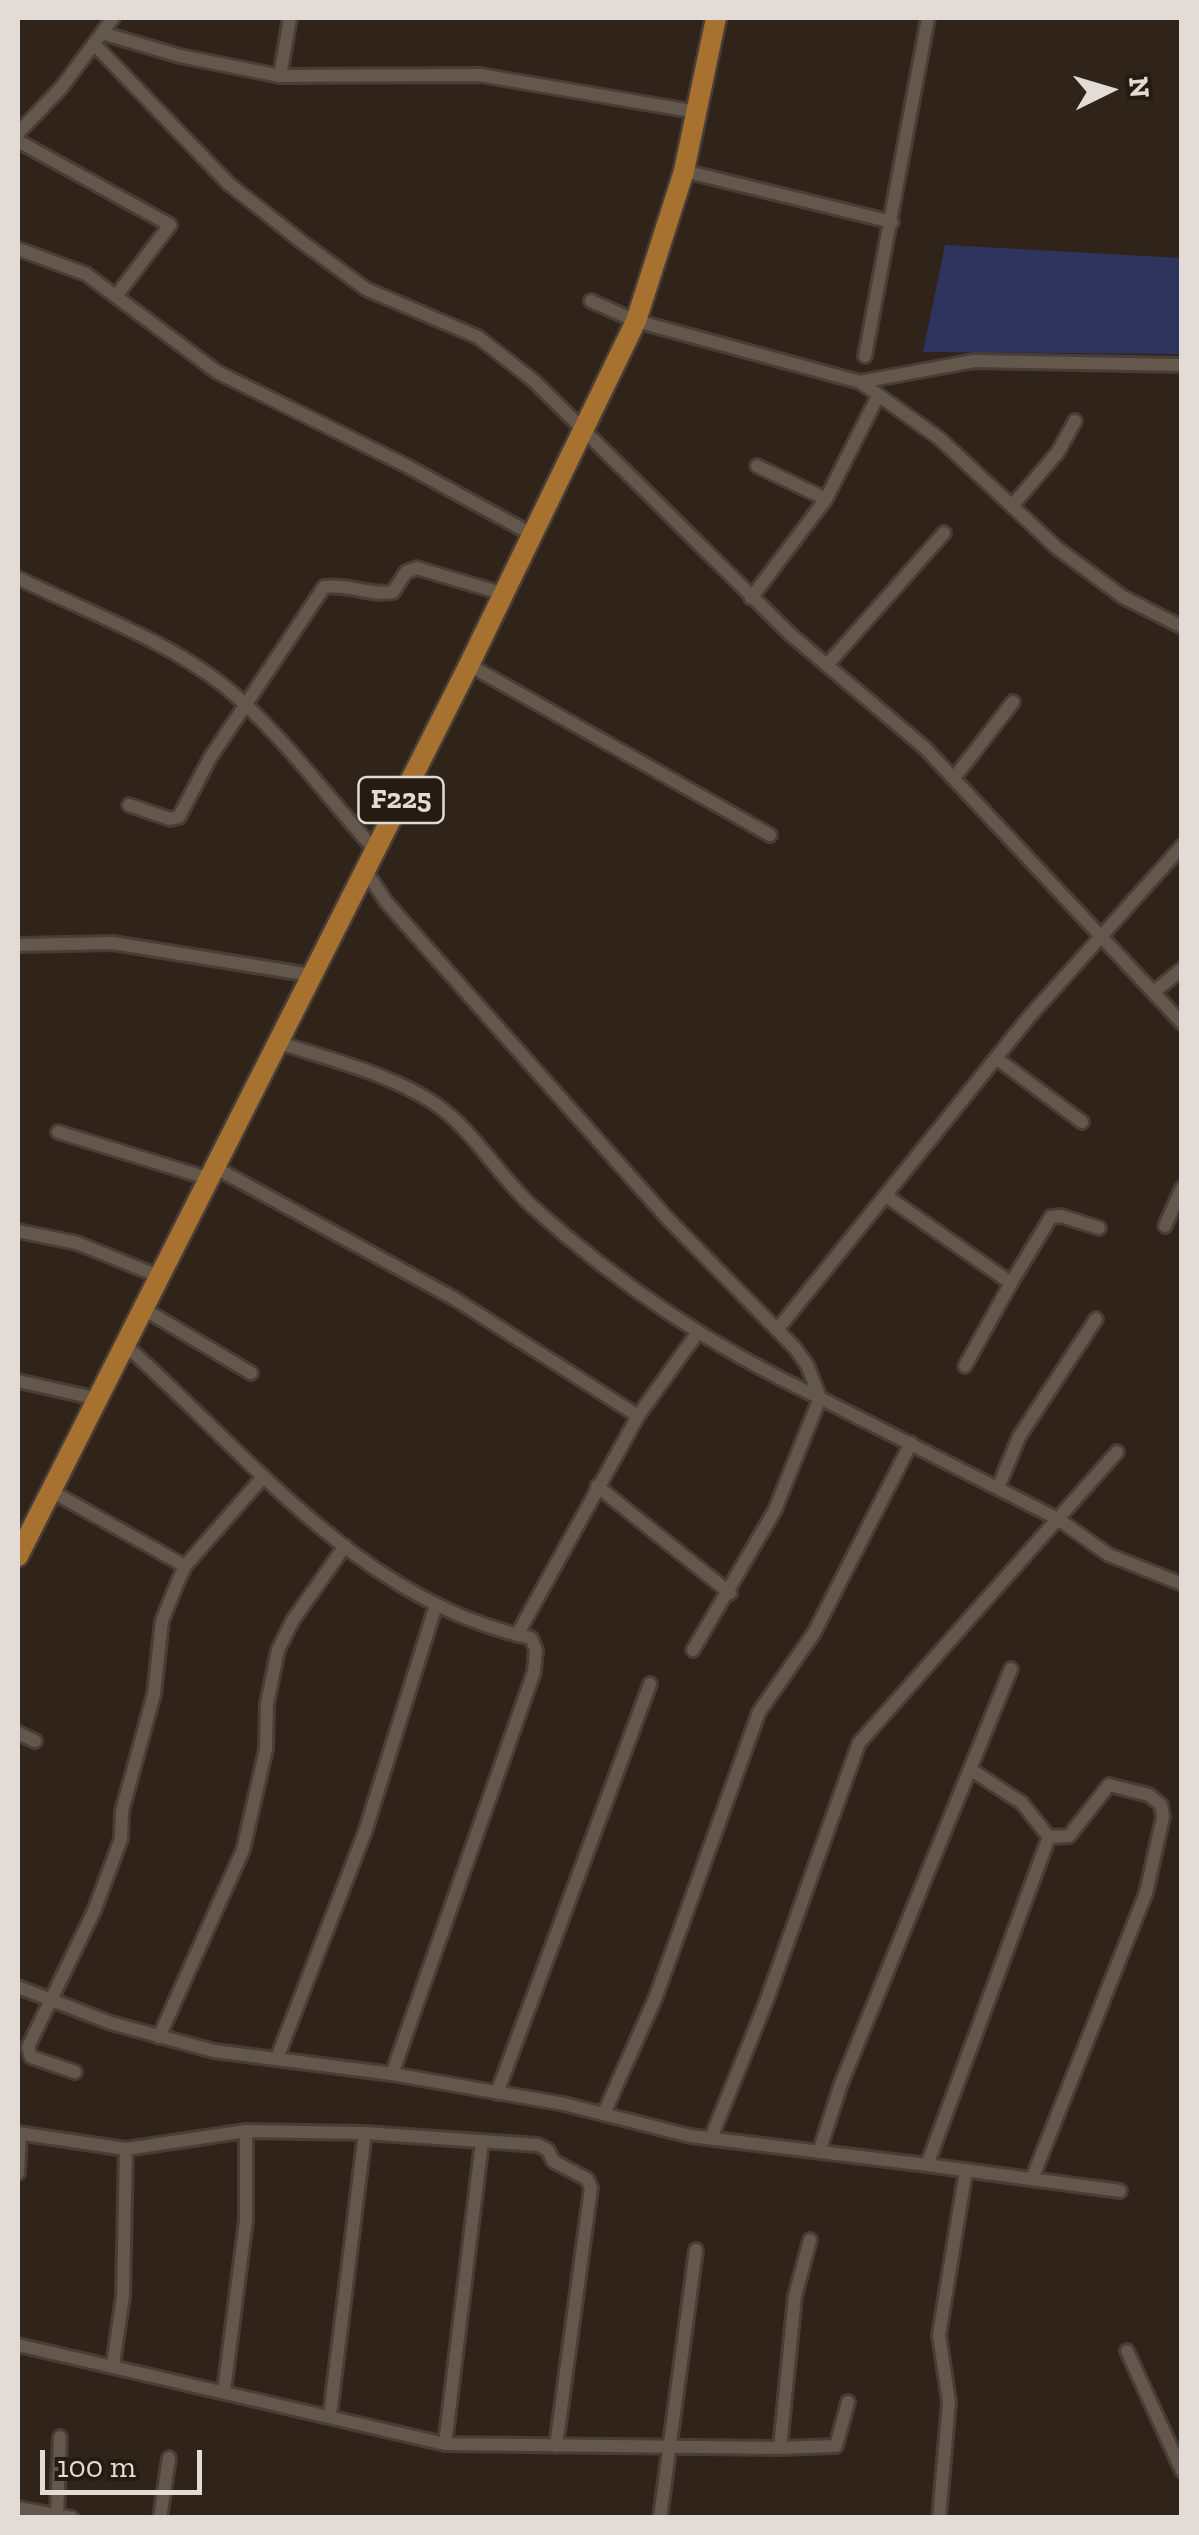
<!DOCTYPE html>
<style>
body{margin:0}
#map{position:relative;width:1199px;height:2535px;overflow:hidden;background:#30241a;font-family:"Zilla Slab",serif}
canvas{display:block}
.frame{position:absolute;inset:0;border:20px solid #e3dbd5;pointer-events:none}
.north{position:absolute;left:1059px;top:40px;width:100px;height:100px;-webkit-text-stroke:8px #261b11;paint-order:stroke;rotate:85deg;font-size:28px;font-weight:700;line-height:40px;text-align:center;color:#e3dbd5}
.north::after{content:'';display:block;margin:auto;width:35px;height:45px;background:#e3dbd5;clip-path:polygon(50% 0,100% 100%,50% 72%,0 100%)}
.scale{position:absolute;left:40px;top:2450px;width:162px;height:45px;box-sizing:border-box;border:5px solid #e3dbd5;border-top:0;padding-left:12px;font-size:30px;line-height:35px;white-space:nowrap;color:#e3dbd5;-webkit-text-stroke:8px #261b11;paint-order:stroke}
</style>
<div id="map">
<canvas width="1199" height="2535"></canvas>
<div class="frame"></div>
<div class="north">N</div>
<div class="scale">100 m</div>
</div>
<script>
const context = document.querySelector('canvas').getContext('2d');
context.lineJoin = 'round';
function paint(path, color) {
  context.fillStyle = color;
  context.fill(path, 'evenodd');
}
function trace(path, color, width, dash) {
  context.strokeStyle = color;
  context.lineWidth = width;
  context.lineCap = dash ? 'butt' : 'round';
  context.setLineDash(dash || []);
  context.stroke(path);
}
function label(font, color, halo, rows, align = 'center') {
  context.font = font + ' "Zilla Slab",serif';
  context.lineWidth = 8;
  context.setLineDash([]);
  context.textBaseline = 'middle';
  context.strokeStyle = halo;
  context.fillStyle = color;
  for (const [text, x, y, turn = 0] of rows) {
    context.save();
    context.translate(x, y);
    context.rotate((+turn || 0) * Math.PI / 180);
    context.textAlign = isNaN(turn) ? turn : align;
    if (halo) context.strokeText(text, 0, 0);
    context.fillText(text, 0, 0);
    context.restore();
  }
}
paint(new Path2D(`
 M 945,245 L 1181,258 L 1181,354 L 923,352 Z`), '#2f345e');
const street = new Path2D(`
 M 102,33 L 180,56 L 280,76 L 480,75 L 697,112
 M 94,44 L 229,184 L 302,242 L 366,289 L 478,337 L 534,381 L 790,634 L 925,748 L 1182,1023
 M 280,76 L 290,18
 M 18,133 L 61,88 L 113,18
 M 18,141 L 170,225 L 116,296
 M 684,171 L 892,222
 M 18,249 L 86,274 L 217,372 L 407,466 L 533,535
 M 591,301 L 636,321 L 860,382 L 939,438 L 1057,548 L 1123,597 L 1182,627
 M 865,356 L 928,18
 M 860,382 L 974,361 L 1182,365
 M 757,466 L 826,499
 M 1012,506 L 1058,452 L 1075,421
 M 18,578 C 85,611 164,639 223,685 C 280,731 326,796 375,850
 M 751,598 L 826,499 L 878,396
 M 469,665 L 770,835
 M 827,665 L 944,533
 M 954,778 L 1013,702
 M 129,805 L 170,819 L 179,817 L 210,758 L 324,587 C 350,584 371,596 393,592 L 406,572 L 417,568 L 504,594
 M 365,870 L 387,903 L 668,1219 L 795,1348 L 807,1365 L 820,1398 L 1058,1519 L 1109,1555 L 1182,1584
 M 18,945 L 113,943 L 311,975
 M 1154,992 L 1182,969
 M 277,1042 C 328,1059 388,1073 434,1103 C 475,1131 498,1176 534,1208 C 619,1285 716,1349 820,1398 L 775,1510 L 693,1650
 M 996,1058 L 1082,1122
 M 58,1132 L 207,1178
 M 214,1167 L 455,1299 L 638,1416
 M 886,1196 L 1011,1283 L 1051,1217 L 1061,1216 L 1099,1228
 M 1165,1226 L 1182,1188
 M 18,1231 L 77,1243 L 158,1276
 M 142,1308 L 251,1373
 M 777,1330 L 1029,1017 L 1182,846
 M 124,1344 C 248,1454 361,1602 531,1638 L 536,1650 L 534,1672 L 392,2074
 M 965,1366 L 1011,1283
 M 18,1381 L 98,1399
 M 597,1486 L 730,1593
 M 998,1488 L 1019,1437 L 1096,1319
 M 51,1491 L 185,1566
 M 517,1635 L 638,1416 L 698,1332
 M 18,1733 L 35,1741
 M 973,1771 L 1022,1803 L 1049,1837 L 1069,1836 L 1109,1785 L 1149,1795 L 1161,1805 L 1163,1817 L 1146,1893 L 1032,2179
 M 18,1987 L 111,2023 L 214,2051 L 392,2074 L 564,2104 L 690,2136 L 927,2165 L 1049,1837
 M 159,2037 L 243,1850 L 266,1749 L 267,1704 L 278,1650 L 293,1620 L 345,1546
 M 277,2058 L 365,1832 L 435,1608
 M 75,2072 L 31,2057 L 28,2047 L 94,1911 L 121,1839 L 122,1811 L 154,1694 L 162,1621 L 176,1586 L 185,1566 L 263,1477
 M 497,2093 L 650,1684
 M 604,2113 L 655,1999 L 759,1712 L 814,1633 L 911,1443
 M 18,2133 L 126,2149 L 246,2131 L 365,2133 L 538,2145 L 548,2150 L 553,2161 L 587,2179 L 591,2188 L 556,2446
 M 711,2138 L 766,2002 L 859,1743 L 1117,1452
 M 819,2152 L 841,2084 L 1011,1669
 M 927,2165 L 1120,2191
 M 18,2173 L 20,2133
 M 18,2345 L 445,2444 L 780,2448 L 795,2296 L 810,2240
 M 1127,2351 L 1182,2471
 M 113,2365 L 123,2296 L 126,2149
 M 224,2391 L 246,2220 L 246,2131
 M 330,2415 L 365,2133
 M 445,2444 L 482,2142
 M 780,2448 L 836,2446 L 848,2402
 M 18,2508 L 72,2518
 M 57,2514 L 60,2437
 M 160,2518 L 169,2458
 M 660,2518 L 696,2250
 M 939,2518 L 949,2402 L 939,2335 L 966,2170`);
const primary = new Path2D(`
 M 18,1556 L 469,665 L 636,321 L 684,171 L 716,18`);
trace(street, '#483e37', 18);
trace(primary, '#483e37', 25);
trace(street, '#64574c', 12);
trace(primary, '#a77130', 20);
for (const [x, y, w] of [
 [401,800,85]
]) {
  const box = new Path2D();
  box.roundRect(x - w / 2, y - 23, w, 46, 8);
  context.fillStyle = '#261b11';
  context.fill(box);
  trace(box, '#e3dbd5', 2.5);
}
label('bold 28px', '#e3dbd5', null, [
 ["F225",401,800]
]);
</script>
